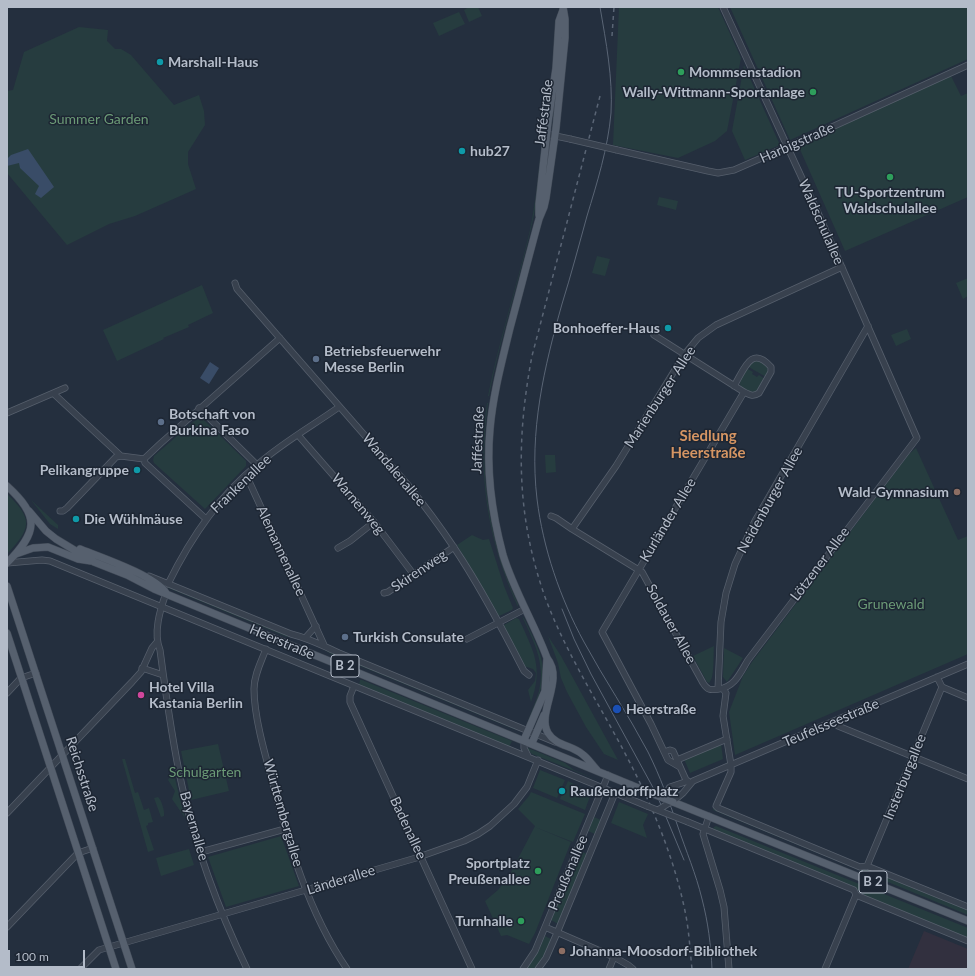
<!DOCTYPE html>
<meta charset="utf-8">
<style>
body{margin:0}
#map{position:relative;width:975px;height:976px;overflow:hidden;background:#242f3e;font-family:Lato,sans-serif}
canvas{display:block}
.frame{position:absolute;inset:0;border:8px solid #b4bcc9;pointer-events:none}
.scale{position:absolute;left:8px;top:950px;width:77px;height:18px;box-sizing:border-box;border:2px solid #b4bcc9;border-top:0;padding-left:5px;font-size:12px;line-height:14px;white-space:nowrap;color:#b4bcc9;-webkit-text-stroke:3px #1d2633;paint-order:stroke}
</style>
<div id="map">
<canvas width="975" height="976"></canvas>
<div class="frame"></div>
<div class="scale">100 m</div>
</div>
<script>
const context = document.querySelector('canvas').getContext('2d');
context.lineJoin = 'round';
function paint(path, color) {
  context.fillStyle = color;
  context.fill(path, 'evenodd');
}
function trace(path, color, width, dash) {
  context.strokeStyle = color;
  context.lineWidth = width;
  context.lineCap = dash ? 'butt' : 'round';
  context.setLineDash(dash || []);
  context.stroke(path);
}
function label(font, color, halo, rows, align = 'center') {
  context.font = font + ' Lato,sans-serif';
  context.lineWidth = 3;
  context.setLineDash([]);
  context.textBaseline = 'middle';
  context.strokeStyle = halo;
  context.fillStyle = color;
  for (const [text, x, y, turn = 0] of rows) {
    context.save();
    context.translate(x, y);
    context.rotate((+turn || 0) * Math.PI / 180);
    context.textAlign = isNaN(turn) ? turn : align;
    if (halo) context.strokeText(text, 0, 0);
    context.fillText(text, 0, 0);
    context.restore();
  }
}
paint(new Path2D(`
 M 924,931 L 968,949 L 968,969 L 908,969 Z`), '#32303f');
paint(new Path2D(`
 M 469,7 L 478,7 L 482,16 L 469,22 L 464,10 Z
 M 619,7 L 718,7 L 741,58 L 727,131 L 715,141 L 678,158 L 613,145 Z
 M 730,7 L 968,7 L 968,59 L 790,140 Z
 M 459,12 L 465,24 L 439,36 L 433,23 Z
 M 79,27 L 108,30 L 107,41 L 115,49 L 121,49 L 131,55 L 174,105 L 199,95 L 204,111 L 205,125 L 188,152 L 188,164 L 196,189 L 135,216 L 109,224 L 67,245 L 7,173 L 7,91 L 13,90 L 24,52 Z
 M 744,65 L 780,145 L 745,160 L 732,131 Z
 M 951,76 L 961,96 L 968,93 L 968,197 L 845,251 L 798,145 Z
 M 542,145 L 543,145 C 540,172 538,199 532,224 C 519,282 500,338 489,396 L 488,396 C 499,340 517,286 530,230 C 536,202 538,173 542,145 Z
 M 659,197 L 678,201 L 676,210 L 657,205 Z
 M 597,256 L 610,259 L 605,276 L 592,273 Z
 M 968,278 L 968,296 L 963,299 L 956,283 Z
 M 202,285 L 213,313 L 188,325 L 189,327 L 163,338 L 164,339 L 117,361 L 103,330 Z
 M 907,329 L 911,339 L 896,346 L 891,335 Z
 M 759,360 L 767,366 L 768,372 L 766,377 L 747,366 L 751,361 Z
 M 746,368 L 753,372 L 752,374 L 757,377 L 759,375 L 765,379 C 756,393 757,396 741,388 C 738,380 743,375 746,368 Z
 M 487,403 L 488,403 C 478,472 489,542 518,604 L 518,607 C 488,541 477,475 487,403 Z
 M 199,417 L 201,417 L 246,461 L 246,466 L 205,509 L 154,463 L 153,460 L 154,456 Z
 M 916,448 L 958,540 L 968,536 L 968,654 L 735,755 L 729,712 L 743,676 L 752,662 L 909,454 Z
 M 545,455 L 555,455 L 556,472 L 546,473 Z
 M 7,494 C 34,519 31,529 7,554 Z
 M 31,500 L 58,525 L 58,529 L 50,524 Z
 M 472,535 L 483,540 L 489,539 L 504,586 L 513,608 L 512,610 L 499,616 L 497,614 L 457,545 Z
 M 155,580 L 288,635 L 287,637 L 173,590 L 155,582 Z
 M 522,616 L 525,620 C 530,631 536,642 540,654 C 548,679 538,700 528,723 L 527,723 C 531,712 536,702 539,691 C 546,663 533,640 522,616 Z
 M 516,618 L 519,619 C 533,650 544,667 531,702 L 528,690 L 535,681 L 536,673 L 533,669 L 524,666 L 504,628 L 504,625 Z
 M 548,636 L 561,656 L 618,760 L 604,754 L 586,727 L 567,692 L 561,678 L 558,663 Z
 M 714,646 C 713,655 715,678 709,683 L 707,682 L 693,656 Z
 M 321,648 L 517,729 L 516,730 L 331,654 Z
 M 724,648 L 743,658 L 727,682 L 723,677 Z
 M 360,680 L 362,680 L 512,741 L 509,747 L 359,685 Z
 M 721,743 L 723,759 L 690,773 L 684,759 Z
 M 218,744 L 229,791 L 191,800 L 181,751 Z
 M 528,748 L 565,763 L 574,770 L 600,781 L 532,754 L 528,750 Z
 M 122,759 L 125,759 L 135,793 L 138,792 L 144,810 L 149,808 L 153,822 L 148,823 L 148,825 L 146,826 L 154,850 L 148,852 Z
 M 540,770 L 565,780 L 557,798 L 533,788 Z
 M 173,771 L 185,818 L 172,799 L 175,791 L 168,780 Z
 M 568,781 L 582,788 L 592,791 L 585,810 L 560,799 Z
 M 531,792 L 585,814 L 573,842 L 535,827 L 571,842 L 535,933 L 529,944 L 507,935 L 501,936 L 485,901 L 498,890 L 509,876 L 535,826 L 518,809 L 529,796 Z
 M 158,797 C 161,799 165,811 164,816 L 161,817 L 154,798 Z
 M 619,802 L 648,814 L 643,825 L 647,838 L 611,823 Z
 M 714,807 L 719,811 L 862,870 L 870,870 L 968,909 L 968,915 L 713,810 Z
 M 594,817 L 601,820 L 595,834 L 588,831 Z
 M 716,826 L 968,928 L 968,939 L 869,898 L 856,889 L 713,830 L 714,827 Z
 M 281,836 L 299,886 L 226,907 L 208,857 Z
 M 189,849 L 194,865 L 161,876 L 156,858 Z
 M 580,851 L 587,854 L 558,924 L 551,920 Z
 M 545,936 L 551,939 L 544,956 L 534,969 L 526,969 L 538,952 Z`), '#263c3f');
paint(new Path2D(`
 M 28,149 L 54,187 L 41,198 L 35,194 L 39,186 L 20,168 L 19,163 L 7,166 L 7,159 L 11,155 Z
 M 210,362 L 219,368 L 209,384 L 200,378 Z`), '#394c67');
const minor = new Path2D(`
 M 546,134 L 570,139
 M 617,150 L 708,171 L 718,173 L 734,170 L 810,137 L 968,65
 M 235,283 L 237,289 L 408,485 C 424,505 439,525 453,546 C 480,586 502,628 524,671 L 529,675
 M 654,335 L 744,392 C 750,395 753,397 759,393 L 771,372 L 771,367 C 751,344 744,370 734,386
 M 54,394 L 121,456
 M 199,408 L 257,465
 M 7,413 L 65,388
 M 298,435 L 374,522 L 414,575
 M 144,459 L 161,443 L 280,338
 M 144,459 L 145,463 L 206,519
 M 246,475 L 248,479 L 324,645
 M 60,511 L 63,511 L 67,508 L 116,457 L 121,456 L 144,459
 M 551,516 L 556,518 L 572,529 L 642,572 L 703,683 C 708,691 711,690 719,689 C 735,687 740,673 748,660 L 917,438 L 818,213 L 723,7
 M 572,529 L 616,466 L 684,355 L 698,338 L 716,325 L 842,267
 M 338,548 L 350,541 L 374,522
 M 7,563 L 42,560 L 50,561 L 647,806
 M 149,576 L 291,634 C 311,639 321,645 339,653 L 555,742
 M 168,584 C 190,539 218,497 257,465 C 282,443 312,426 339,407
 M 166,593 C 160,610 153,633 160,650 C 166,696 172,741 182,786 C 196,849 219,911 247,969
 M 384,593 L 388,592 L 454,547
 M 306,637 L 316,626
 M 467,639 L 525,609
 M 266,649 C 261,662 254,675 254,689 C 254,715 264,751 271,776 C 288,842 308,912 347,969
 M 142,668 L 163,675
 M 937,677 L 942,687 L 968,698
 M 354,686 L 350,696 L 350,702 L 472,969
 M 718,689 L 721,622 L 726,593 L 735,564 L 755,521 L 868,326
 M 723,689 L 726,693 L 723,716 L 731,765 L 731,772 L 716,806 L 718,808 L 860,867 L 867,866 L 968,907
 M 7,693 L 21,678 L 36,673
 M 836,721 L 838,726 L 968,779
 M 524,740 L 524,748 L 528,756
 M 664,752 L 670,750 L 673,751 L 686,780
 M 677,760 L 727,739
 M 680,767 L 668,760 L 651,724 L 602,632 L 744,392
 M 670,787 L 688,781
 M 677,798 L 683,793 L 693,781 L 968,664
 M 7,813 L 132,682 L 141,672 L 152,648 L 157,642
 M 709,816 L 703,834 L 720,890 L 724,907 L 729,969
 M 688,822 L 854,890 L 856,895 L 968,941
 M 201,852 L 285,829
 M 867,866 L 942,687
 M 7,927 L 78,853 L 93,848
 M 545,927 L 614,957 L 628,965 L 633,969
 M 80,969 L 99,950 L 416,858 L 464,841 L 478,834 L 490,826 L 514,804 L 527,787 L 538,760
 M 523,969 L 535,951 L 608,775
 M 538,969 L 546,958 L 557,933 L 615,793
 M 609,969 L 614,957
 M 825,969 L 856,895`);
const major = new Path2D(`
 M 563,7 L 565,19 L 565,38 L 556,128 L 546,198 L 544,207 L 539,219 C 529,255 520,291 510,328 C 502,361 493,394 490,429 C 486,471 492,514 503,555 C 514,591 534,623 547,658 C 565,680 536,713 548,733 C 556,746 571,745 582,754 C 588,758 592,765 597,770
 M 539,215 L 539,204 L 548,122 L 556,68 L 559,21 L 563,10
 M 7,486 C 40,516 38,532 7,563
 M 29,511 L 46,531 L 56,539 L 94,562 L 127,575 L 154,589 L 631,785
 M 80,549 C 100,557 156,576 166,593
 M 16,554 L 33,548 L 48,547 L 78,559 L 91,561
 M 7,586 L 132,969
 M 7,633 L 116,969
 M 524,740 L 545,691 L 547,658
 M 532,743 L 544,715
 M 673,802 L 968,921`);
trace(minor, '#565f6c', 7);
trace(major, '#414a57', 8);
trace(minor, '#38414e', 5.5);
trace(major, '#56606e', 7);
trace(new Path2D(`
 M 600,7 C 606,42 613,78 611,113 C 608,148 597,183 587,216 C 579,245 571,275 562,304 C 544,368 529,431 537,499 C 543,548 560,598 584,642 C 604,679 628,714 648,752 C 660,776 669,801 678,827 C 686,851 696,874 702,899 C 708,922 711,945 712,969
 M 562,609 L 574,639 L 591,674 L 656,793 L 684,860`), '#5a6575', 1);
trace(new Path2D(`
 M 612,36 L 614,7
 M 600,96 L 532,356 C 516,440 516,515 545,597 C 566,654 600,705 628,759 C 653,807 674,858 685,911 C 689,930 690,950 692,969`), '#5a6575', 1.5, [4, 4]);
const minorBridge = new Path2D(`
 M 570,139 L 617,150
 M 663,798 L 670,787
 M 647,806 L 688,822
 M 658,810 L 677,798`);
const majorBridge = new Path2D(`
 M 631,785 L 673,802`);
trace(minorBridge, '#565f6c', 7, []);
trace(majorBridge, '#414a57', 8, []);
trace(minorBridge, '#38414e', 5.5);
trace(majorBridge, '#56606e', 7);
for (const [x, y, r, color] of [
 [160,62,4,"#0f9aa8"],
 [681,72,4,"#2e9e5b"],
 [813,92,4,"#2e9e5b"],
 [462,151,4,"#0f9aa8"],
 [890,177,4,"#2e9e5b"],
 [668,328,4,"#0f9aa8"],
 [316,359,4,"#5c6f8a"],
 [161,422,4,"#5c6f8a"],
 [137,470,4,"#0f9aa8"],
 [957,492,4,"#8d6e63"],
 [76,519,4,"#0f9aa8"],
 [345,637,4,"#5c6f8a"],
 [141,695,4,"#d1479c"],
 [617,709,5,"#1a4fb4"],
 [562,791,4,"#0f9aa8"],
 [538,871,4,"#2e9e5b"],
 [521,921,4,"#2e9e5b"],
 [562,951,4,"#8d6e63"]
]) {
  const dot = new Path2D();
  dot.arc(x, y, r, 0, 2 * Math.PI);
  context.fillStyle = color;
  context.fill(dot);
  trace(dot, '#1d2633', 1.5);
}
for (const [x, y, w] of [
 [345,666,28],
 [873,882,28]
]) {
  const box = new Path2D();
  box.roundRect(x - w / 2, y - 11, w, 22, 3);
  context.fillStyle = '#1d2633';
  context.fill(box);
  trace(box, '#b4bcc9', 1);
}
label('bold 13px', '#b4bcc9', null, [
 ["B 2",345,666],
 ["B 2",873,882]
]);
label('bold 14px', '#b4bcc9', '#1d2633', [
 ["Marshall-Haus",168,62],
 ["Mommsenstadion",689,72],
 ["Wally-Wittmann-Sportanlage",805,92,"right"],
 ["hub27",470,151],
 ["TU-Sportzentrum",890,192,"center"],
 ["Waldschulallee",890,208,"center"],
 ["Bonhoeffer-Haus",660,328,"right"],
 ["Betriebsfeuerwehr",324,351],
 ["Messe Berlin",324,367],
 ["Botschaft von",169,414],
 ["Burkina Faso",169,430],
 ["Pelikangruppe",129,470,"right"],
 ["Wald-Gymnasium",949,492,"right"],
 ["Die Wühlmäuse",84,519],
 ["Turkish Consulate",353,637],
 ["Hotel Villa",149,687],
 ["Kastania Berlin",149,703],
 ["Heerstraße",626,709],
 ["Raußendorffplatz",570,791],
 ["Sportplatz",530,863,"right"],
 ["Preußenallee",530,879,"right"],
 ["Turnhalle",513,921,"right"],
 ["Johanna-Moosdorf-Bibliothek",570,951]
], 'left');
label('14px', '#b4bcc9', '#1d2633', [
 ["Jafféstraße",544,113,-83],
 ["Harbigstraße",797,143,-24],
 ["Waldschulallee",821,222,66],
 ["Marienburger Allee",660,397,-57],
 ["Jafféstraße",478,440,-88],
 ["Wandalenallee",394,470,50],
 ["Frankenallee",241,484,-44],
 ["Neidenburger Allee",770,500,-61],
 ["Warnenweg",358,504,50],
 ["Kurländer Allee",668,520,-59],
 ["Alemannenallee",281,551,65],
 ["Lötzener Allee",820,564,-53],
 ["Skirenweg",419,571,-34],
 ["Soldauer Allee",671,624,61],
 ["Heerstraße",282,642,23],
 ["Teufelsseestraße",831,723,-23],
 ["Reichsstraße",82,774,72],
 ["Insterburgallee",905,777,-68],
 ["Württembergallee",283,813,74],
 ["Bayernallee",194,826,74],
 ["Badenallee",408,828,65],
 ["Preußenallee",568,873,-67],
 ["Länderallee",341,880,-17]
]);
label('14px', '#6b9a76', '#1d2633', [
 ["Summer Garden",99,119],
 ["Grunewald",891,604],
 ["Schulgarten",205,772]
]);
label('bold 15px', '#d59563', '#1d2633', [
 ["Siedlung",708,436],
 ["Heerstraße",708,453]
]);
</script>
